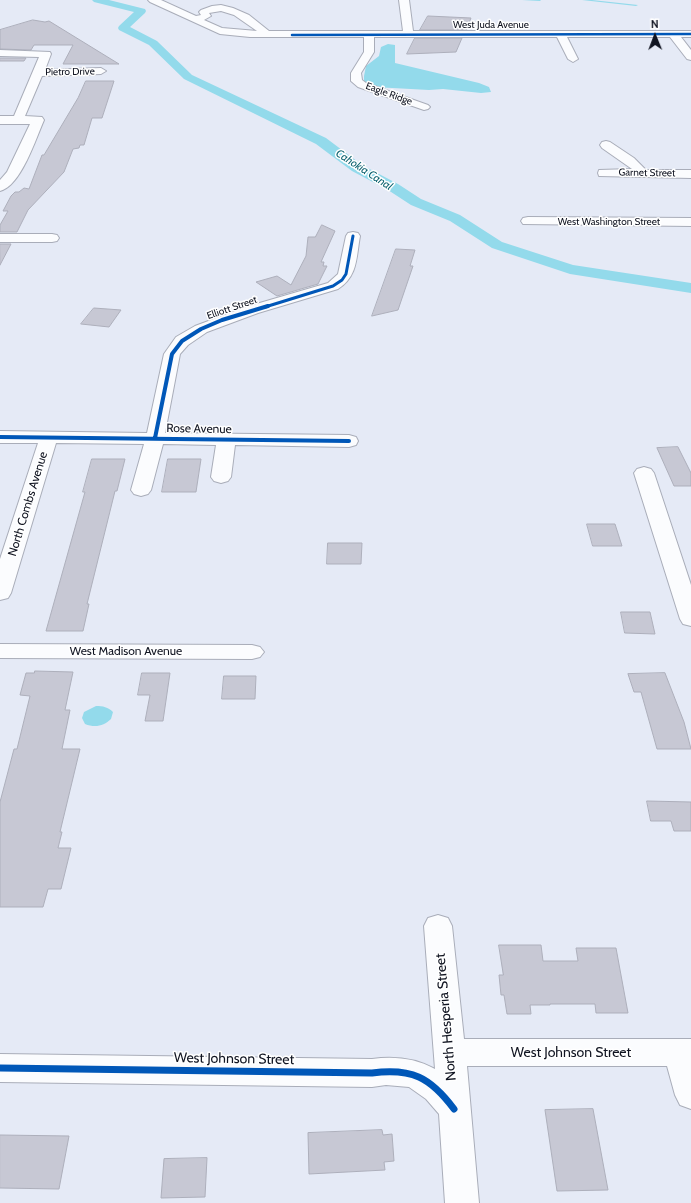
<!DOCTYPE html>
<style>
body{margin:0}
#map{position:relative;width:691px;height:1203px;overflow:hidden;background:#e5eaf6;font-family:Cabin,sans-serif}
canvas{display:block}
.north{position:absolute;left:635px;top:16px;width:40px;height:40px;-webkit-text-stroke:3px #fff;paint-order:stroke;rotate:359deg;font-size:11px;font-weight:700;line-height:16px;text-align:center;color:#101421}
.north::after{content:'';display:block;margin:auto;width:14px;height:18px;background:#101421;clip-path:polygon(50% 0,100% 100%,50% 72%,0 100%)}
</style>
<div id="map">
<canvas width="691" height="1203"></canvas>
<div class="north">N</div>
</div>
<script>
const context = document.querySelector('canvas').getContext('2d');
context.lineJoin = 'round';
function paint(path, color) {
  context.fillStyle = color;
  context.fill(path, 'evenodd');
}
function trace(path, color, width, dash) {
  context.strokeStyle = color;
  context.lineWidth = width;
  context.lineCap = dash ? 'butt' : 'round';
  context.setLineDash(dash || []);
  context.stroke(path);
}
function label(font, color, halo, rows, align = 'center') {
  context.font = font + ' Cabin,sans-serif';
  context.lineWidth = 3;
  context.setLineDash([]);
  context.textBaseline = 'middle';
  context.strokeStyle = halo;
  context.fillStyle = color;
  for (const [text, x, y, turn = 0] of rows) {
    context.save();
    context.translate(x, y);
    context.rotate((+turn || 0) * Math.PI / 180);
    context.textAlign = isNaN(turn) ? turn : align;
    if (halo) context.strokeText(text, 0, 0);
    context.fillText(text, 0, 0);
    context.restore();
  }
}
paint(new Path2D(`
 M 388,44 L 395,45 L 395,63 L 479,83 L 489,87 L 491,92 L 481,93 L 443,89 L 429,90 L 374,87 L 364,82 L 364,76 L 366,66 L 379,56 L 381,47 Z
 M 96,706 C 103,706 108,707 113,712 L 111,719 C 104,726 95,728 85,724 L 82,718 L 84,712 Z`), '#93daeb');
paint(new Path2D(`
 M 522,0 L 541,0 L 540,1 Z
 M 582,0 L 592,0 L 638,5 L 636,6 Z`), '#93daeb');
paint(new Path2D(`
 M 92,0 L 109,0 L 145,9 L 146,11 L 145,13 L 130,27 L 157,41 L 192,75 L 326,138 L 362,165 L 398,184 L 421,199 L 460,215 L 502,242 L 573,265 L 691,283 L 691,293 L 570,274 L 492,248 L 450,221 L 411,205 L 388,190 L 352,171 L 316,144 L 184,79 L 149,45 L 119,30 L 118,28 L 119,26 L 134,12 L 94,2 Z`), '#93daeb');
const building = new Path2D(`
 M 428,16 L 471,18 L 466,30 L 420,30 Z
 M 33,20 L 45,22 L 49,21 L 119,64 L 63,64 L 73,45 L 34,45 L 31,50 L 0,49 L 0,30 Z
 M 415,38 L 462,38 L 456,52 L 407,54 Z
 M 0,58 L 26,58 L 24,61 L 0,61 Z
 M 86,81 L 114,81 L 102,118 L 92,118 L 84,145 L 80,145 L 79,148 L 73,149 L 64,172 L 28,210 L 17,232 L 0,232 L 0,225 L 8,211 L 3,211 L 11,196 L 15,192 L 19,192 L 24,188 L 29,189 L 42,155 L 44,155 L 78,98 Z
 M 322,225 L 335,231 L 321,262 L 324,262 L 323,266 L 327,266 L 318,284 L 277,296 L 256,282 L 277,276 L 291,285 L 306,256 L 308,237 L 315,237 Z
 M 0,244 L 11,244 L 0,265 Z
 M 396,249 L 415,250 L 410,266 L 413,266 L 398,310 L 372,316 Z
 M 94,308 L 121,310 L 109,327 L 81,324 Z
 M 678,447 L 691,473 L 691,486 L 674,486 L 657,448 Z
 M 92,459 L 125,459 L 117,491 L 115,491 L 87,604 L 89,604 L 83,631 L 46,631 L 85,492 L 83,492 Z
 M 168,459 L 201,459 L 196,492 L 162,492 Z
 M 587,524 L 615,524 L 622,546 L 593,546 Z
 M 328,543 L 362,543 L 361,564 L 327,564 Z
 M 621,612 L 650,612 L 655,634 L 625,633 Z
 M 35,671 L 73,672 L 65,710 L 70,710 L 62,749 L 80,749 L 60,832 L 62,832 L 58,848 L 71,848 L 61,889 L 48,889 L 43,907 L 0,907 L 0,802 L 14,749 L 17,749 L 30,696 L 20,695 L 26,673 L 34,673 Z
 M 142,673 L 170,673 L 163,721 L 145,721 L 150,695 L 138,695 Z
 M 665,673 L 684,722 L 691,749 L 657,749 L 641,692 L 634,692 L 628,674 Z
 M 224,676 L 256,676 L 255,699 L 222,699 Z
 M 647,801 L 691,802 L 691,831 L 674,831 L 671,821 L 651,821 Z
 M 499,945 L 541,945 L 543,961 L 578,961 L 576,948 L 616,948 L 628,1013 L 596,1013 L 595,1004 L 550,1004 L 550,1005 L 530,1005 L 531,1014 L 507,1014 L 504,995 L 501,995 L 499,975 L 503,975 Z
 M 593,1109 L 608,1190 L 557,1191 L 545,1110 Z
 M 382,1130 L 383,1135 L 392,1134 L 394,1161 L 384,1162 L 385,1170 L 309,1174 L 308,1133 Z
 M 0,1135 L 69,1136 L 59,1189 L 0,1188 Z
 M 207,1158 L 205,1197 L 161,1198 L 164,1159 Z`);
paint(building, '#c7c8d4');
trace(building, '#adafbb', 1);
const minor = new Path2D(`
 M 148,0 L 161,0 L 196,16 L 201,15 L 199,12 L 201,10 L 212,6 L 221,5 L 233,8 L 249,15 L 269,31 L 403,31 L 399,0 L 409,0 L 413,31 L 691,31 L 691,37 L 681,37 L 691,50 L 691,60 L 687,59 L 670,37 L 567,37 L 578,59 L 573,62 L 568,59 L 557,37 L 374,37 L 374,52 L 361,73 L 362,80 L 366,83 L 428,105 L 430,107 L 428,109 L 424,110 L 358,87 L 351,81 L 351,73 L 364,52 L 364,37 L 250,37 L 220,34 L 150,2 ZM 221,11 L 234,15 L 257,31 L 222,28 L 204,20 L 211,16 L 209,13 Z
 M 0,50 L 50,52 L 51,54 L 45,70 L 101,68 L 106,71 L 101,74 L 42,76 L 25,116 L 42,117 L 44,120 C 36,138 21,186 0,191 L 0,180 L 7,172 L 30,124 L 0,124 L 0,116 L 14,116 L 39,57 L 0,56 Z
 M 606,141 L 610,142 L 634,158 L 646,170 L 691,170 L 691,178 L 599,176 L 598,173 L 599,170 L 632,169 L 602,148 L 600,145 L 602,142 Z
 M 528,217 L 691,218 L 691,226 L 523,224 L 521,221 L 523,218 Z
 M 353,232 L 358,233 L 360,236 C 356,258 358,276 338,289 L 258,313 L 207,332 L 188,345 L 180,354 L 165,433 L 349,435 L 356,437 L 358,441 L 356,445 L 349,447 L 235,445 L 231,477 L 228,481 L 221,483 L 214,481 L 211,477 L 216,445 L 163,444 L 151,490 L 148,494 L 141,496 L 134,494 L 131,490 L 144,444 L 56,443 L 11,593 L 8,598 L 0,600 L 0,559 L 38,443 L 0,443 L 0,431 L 147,433 L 164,354 L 176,337 L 195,326 L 246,307 L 328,283 L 338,274 L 346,236 L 348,233 Z
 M 0,234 L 52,234 L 57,235 L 59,238 L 57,241 L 52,242 L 0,242 Z
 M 644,467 L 651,469 L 654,473 L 691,585 L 691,626 L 683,624 L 680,619 L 634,473 L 637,469 Z
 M 0,644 L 252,645 L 260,647 L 264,652 L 260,657 L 252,659 L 0,658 Z
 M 438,915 L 448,918 L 452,926 L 464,1039 L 691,1039 L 691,1109 L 680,1105 L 675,1095 L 667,1066 L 467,1066 L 479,1203 L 445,1203 L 439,1114 L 426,1099 L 409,1087 L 386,1085 L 372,1087 L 0,1082 L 0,1054 L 372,1059 C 394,1056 415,1058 435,1069 L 424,926 L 428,918 Z`);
trace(minor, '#a9adb9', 2);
paint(minor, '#fbfcfe');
trace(new Path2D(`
 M 292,35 L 691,34`), '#0057b8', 2.5);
trace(new Path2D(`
 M 265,307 L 333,286 L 342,280 L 346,274 L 353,236`), '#0057b8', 3);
trace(new Path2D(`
 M 0,437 L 349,441
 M 155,438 L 172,354 L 182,341 L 201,329 L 222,320 L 268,306`), '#0057b8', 4);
trace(new Path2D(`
 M 0,1068 L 372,1073 C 412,1068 430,1077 454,1109`), '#0057b8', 7);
label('10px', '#101421', '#fff', [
 ["West Juda Avenue",491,25],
 ["Pietro Drive",70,72,-1],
 ["Eagle Ridge",389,94,20],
 ["Garnet Street",647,173,1],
 ["West Washington Street",609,222],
 ["Elliott Street",232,308,-19]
]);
label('italic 11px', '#0a616e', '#fff', [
 ["Cahokia Canal",364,170,33]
]);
label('12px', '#101421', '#fff', [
 ["Rose Avenue",199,429,1],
 ["North Combs Avenue",28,504,-73],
 ["West Madison Avenue",126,651]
]);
label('14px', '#101421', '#fff', [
 ["North Hesperia Street",446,1017,-95],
 ["West Johnson Street",571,1053],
 ["West Johnson Street",234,1059,1]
]);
</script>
